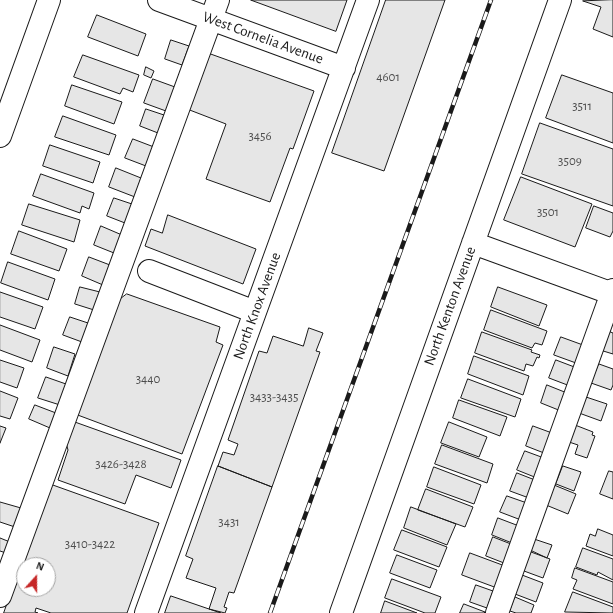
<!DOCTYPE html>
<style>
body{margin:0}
#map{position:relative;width:613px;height:613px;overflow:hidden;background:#fff;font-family:"Alegreya Sans",sans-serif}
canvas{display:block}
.north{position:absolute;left:16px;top:557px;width:40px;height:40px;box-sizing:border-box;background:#fff;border:1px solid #a3a3a3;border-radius:50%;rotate:21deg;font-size:11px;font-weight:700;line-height:16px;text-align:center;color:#1a1a1a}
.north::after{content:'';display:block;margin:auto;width:14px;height:18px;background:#c62828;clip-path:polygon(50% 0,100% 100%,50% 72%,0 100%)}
</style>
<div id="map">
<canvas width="613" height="613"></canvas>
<div class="north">N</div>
</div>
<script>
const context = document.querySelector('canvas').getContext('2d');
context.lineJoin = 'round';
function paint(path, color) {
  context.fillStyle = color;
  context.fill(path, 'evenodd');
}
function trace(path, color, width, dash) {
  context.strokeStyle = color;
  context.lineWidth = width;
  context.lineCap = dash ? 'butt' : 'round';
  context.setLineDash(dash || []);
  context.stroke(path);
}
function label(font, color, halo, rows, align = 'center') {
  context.font = font + ' "Alegreya Sans",sans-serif';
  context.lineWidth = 3;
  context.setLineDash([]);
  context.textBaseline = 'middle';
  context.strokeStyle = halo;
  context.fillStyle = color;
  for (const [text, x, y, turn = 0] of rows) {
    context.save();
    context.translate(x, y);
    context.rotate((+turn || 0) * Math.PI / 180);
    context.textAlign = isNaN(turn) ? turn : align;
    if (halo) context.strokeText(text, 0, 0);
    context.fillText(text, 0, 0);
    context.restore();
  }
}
const building = new Path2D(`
 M 251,0 L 347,0 L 336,31 Z
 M 386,0 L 445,0 L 384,171 L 332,153 Z
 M 613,0 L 613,37 L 593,29 L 601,7 L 583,1 Z
 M 97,15 L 146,34 L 138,56 L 88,37 Z
 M 171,40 L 189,46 L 182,65 L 165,59 Z
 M 205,52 L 314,91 L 293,149 L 290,148 L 270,202 L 206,179 L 226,124 L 187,109 Z
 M 83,55 L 139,75 L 133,92 L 123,88 L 120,94 L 74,77 Z
 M 146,67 L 154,71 L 151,78 L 144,75 Z
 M 562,75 L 613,93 L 613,143 L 546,118 Z
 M 153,79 L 175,87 L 166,111 L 144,103 Z
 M 72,85 L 122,102 L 114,124 L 65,106 Z
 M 146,109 L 164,115 L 158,133 L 140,126 Z
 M 63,116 L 116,135 L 109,155 L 55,137 Z
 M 540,123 L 613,149 L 613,206 L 522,174 Z
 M 133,139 L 154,147 L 146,166 L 125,158 Z
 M 50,145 L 100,162 L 93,183 L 43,166 Z
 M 116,168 L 141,178 L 135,197 L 109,187 Z
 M 41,174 L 94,193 L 89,209 L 82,206 L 80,213 L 33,196 Z
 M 521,177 L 592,204 L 575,247 L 504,220 Z
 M 114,198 L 132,204 L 125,223 L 107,216 Z
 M 29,204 L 80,220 L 74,242 L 22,225 Z
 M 594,206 L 613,213 L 613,231 L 610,237 L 586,228 Z
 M 168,215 L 256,249 L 243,284 L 145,246 L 151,229 L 162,233 Z
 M 101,226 L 122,235 L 114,253 L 94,245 Z
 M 19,231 L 67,249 L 59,271 L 11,254 Z
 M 89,257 L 110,265 L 103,285 L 82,276 Z
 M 8,262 L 55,279 L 48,300 L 1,283 Z
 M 80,287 L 100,292 L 94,310 L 75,304 Z
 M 498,287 L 547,305 L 539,326 L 491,307 Z
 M 0,292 L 43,307 L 35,329 L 0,317 Z
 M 127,294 L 220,327 L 216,342 L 223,345 L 182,454 L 75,414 L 115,303 Z
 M 491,310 L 547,331 L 542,345 L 535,343 L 532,348 L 484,330 Z
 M 70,317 L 88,323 L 82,342 L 63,335 Z
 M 0,325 L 40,340 L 32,362 L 0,350 Z
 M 309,328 L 323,333 L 316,351 L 320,352 L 272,487 L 218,466 L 223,452 L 234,455 L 238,444 L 228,440 L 259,351 L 267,353 L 273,336 L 303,346 Z
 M 608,331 L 613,333 L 613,354 L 600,350 Z
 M 482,332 L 532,350 L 531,352 L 540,355 L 539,358 L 537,357 L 533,366 L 526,364 L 524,371 L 475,353 Z
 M 561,337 L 583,345 L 576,363 L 554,355 Z
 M 54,347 L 75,354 L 68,376 L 47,368 Z
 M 474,356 L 529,376 L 523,395 L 468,374 Z
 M 0,360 L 24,368 L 17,388 L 0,382 Z
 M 556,360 L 577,368 L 570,386 L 549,378 Z
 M 599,364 L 613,369 L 613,385 L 611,390 L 591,383 Z
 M 46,377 L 66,384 L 60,405 L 38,398 Z
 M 468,379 L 521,399 L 515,417 L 461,398 Z
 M 547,385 L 567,393 L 561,411 L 541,403 Z
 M 0,391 L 18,398 L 10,419 L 0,416 Z
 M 586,397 L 607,404 L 601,421 L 579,413 Z
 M 459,400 L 507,417 L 500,436 L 453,418 Z
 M 35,405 L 56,413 L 50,428 L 29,419 Z
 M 72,421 L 181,460 L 171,488 L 136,475 L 125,504 L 58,480 L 68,450 L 65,439 Z
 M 449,422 L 487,437 L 479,457 L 441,443 Z
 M 575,425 L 593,432 L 592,435 L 595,436 L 587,458 L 575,454 L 578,445 L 569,442 Z
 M 0,426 L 6,428 L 0,443 Z
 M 533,426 L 552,433 L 544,453 L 526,446 Z
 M 442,445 L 493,464 L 487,483 L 435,464 Z
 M 525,451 L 544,458 L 537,478 L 517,470 Z
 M 218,466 L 272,487 L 234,593 L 229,592 L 224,607 L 227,608 L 225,613 L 209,609 L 216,588 L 186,578 L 193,559 L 186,556 Z
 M 563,466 L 581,472 L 574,491 L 556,484 Z
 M 434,467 L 481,485 L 474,504 L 427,487 Z
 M 609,471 L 613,472 L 613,499 L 600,494 Z
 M 517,473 L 535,480 L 529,498 L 510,491 Z
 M 50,484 L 159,523 L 127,613 L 51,613 L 36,608 L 35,612 L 38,613 L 4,613 ZM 24,565 L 48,565 L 48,589 L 24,589 Z
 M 554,485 L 576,494 L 568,514 L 546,505 Z
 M 426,489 L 473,507 L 465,527 L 418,510 Z
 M 507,496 L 527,503 L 521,520 L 500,512 Z
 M 0,502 L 21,508 L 15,527 L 0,522 Z
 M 411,507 L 456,524 L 447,545 L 404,528 Z
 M 498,518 L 519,526 L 512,543 L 492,535 Z
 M 598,529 L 613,535 L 613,556 L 586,546 L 590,534 L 595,536 Z
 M 402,530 L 447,547 L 439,567 L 394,550 Z
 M 493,537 L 511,544 L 504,563 L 486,556 Z
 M 0,538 L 10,542 L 6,553 L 0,551 Z
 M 534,539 L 552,545 L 547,558 L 530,550 Z
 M 583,548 L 613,559 L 613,580 L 598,572 L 597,575 L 576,567 Z
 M 531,552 L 550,559 L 543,578 L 524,571 Z
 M 470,553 L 505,566 L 497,588 L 462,575 Z
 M 397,555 L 437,570 L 430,588 L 390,573 Z
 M 575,568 L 613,582 L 613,604 L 573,589 L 577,580 L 572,578 Z
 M 522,575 L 543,583 L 536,602 L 515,594 Z
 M 392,579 L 441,597 L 435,613 L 425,613 L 385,598 Z
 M 476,585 L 493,591 L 487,608 L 470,602 Z
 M 573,592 L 613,607 L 613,613 L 565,612 Z
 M 171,596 L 209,609 L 221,613 L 165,613 Z
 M 515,597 L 534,605 L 531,613 L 516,613 L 510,611 Z
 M 385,601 L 417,613 L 381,613 Z
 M 464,604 L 485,612 L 484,613 L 460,613 Z`);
paint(building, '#e6e6e6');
trace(building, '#1a1a1a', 1);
const minor = new Path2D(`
 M 159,0 L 344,68
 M 0,136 L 49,0
 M 473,243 L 613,294
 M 149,271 L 255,312
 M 0,596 L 218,0
 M 146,613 L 368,0
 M 341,613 L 560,0
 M 497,613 L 613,290`);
trace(minor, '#1a1a1a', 24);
trace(minor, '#fff', 22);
const rail = new Path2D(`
 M 270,613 L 491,0`);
trace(rail, '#1a1a1a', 4.5);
trace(rail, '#fff', 3, [9]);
label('13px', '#4d4d4d', null, [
 ["4601",388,77],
 ["3511",582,106],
 ["3456",260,136],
 ["3509",570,161],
 ["3501",548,212],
 ["3440",148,379],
 ["3433-3435",274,397],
 ["3426-3428",121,464],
 ["3431",229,522],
 ["3410-3422",90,544]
]);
label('15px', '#1a1a1a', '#fff', [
 ["West Cornelia Avenue",263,38,20],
 ["North Knox Avenue",257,306,-70],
 ["North Kenton Avenue",450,306,-70]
]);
</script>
